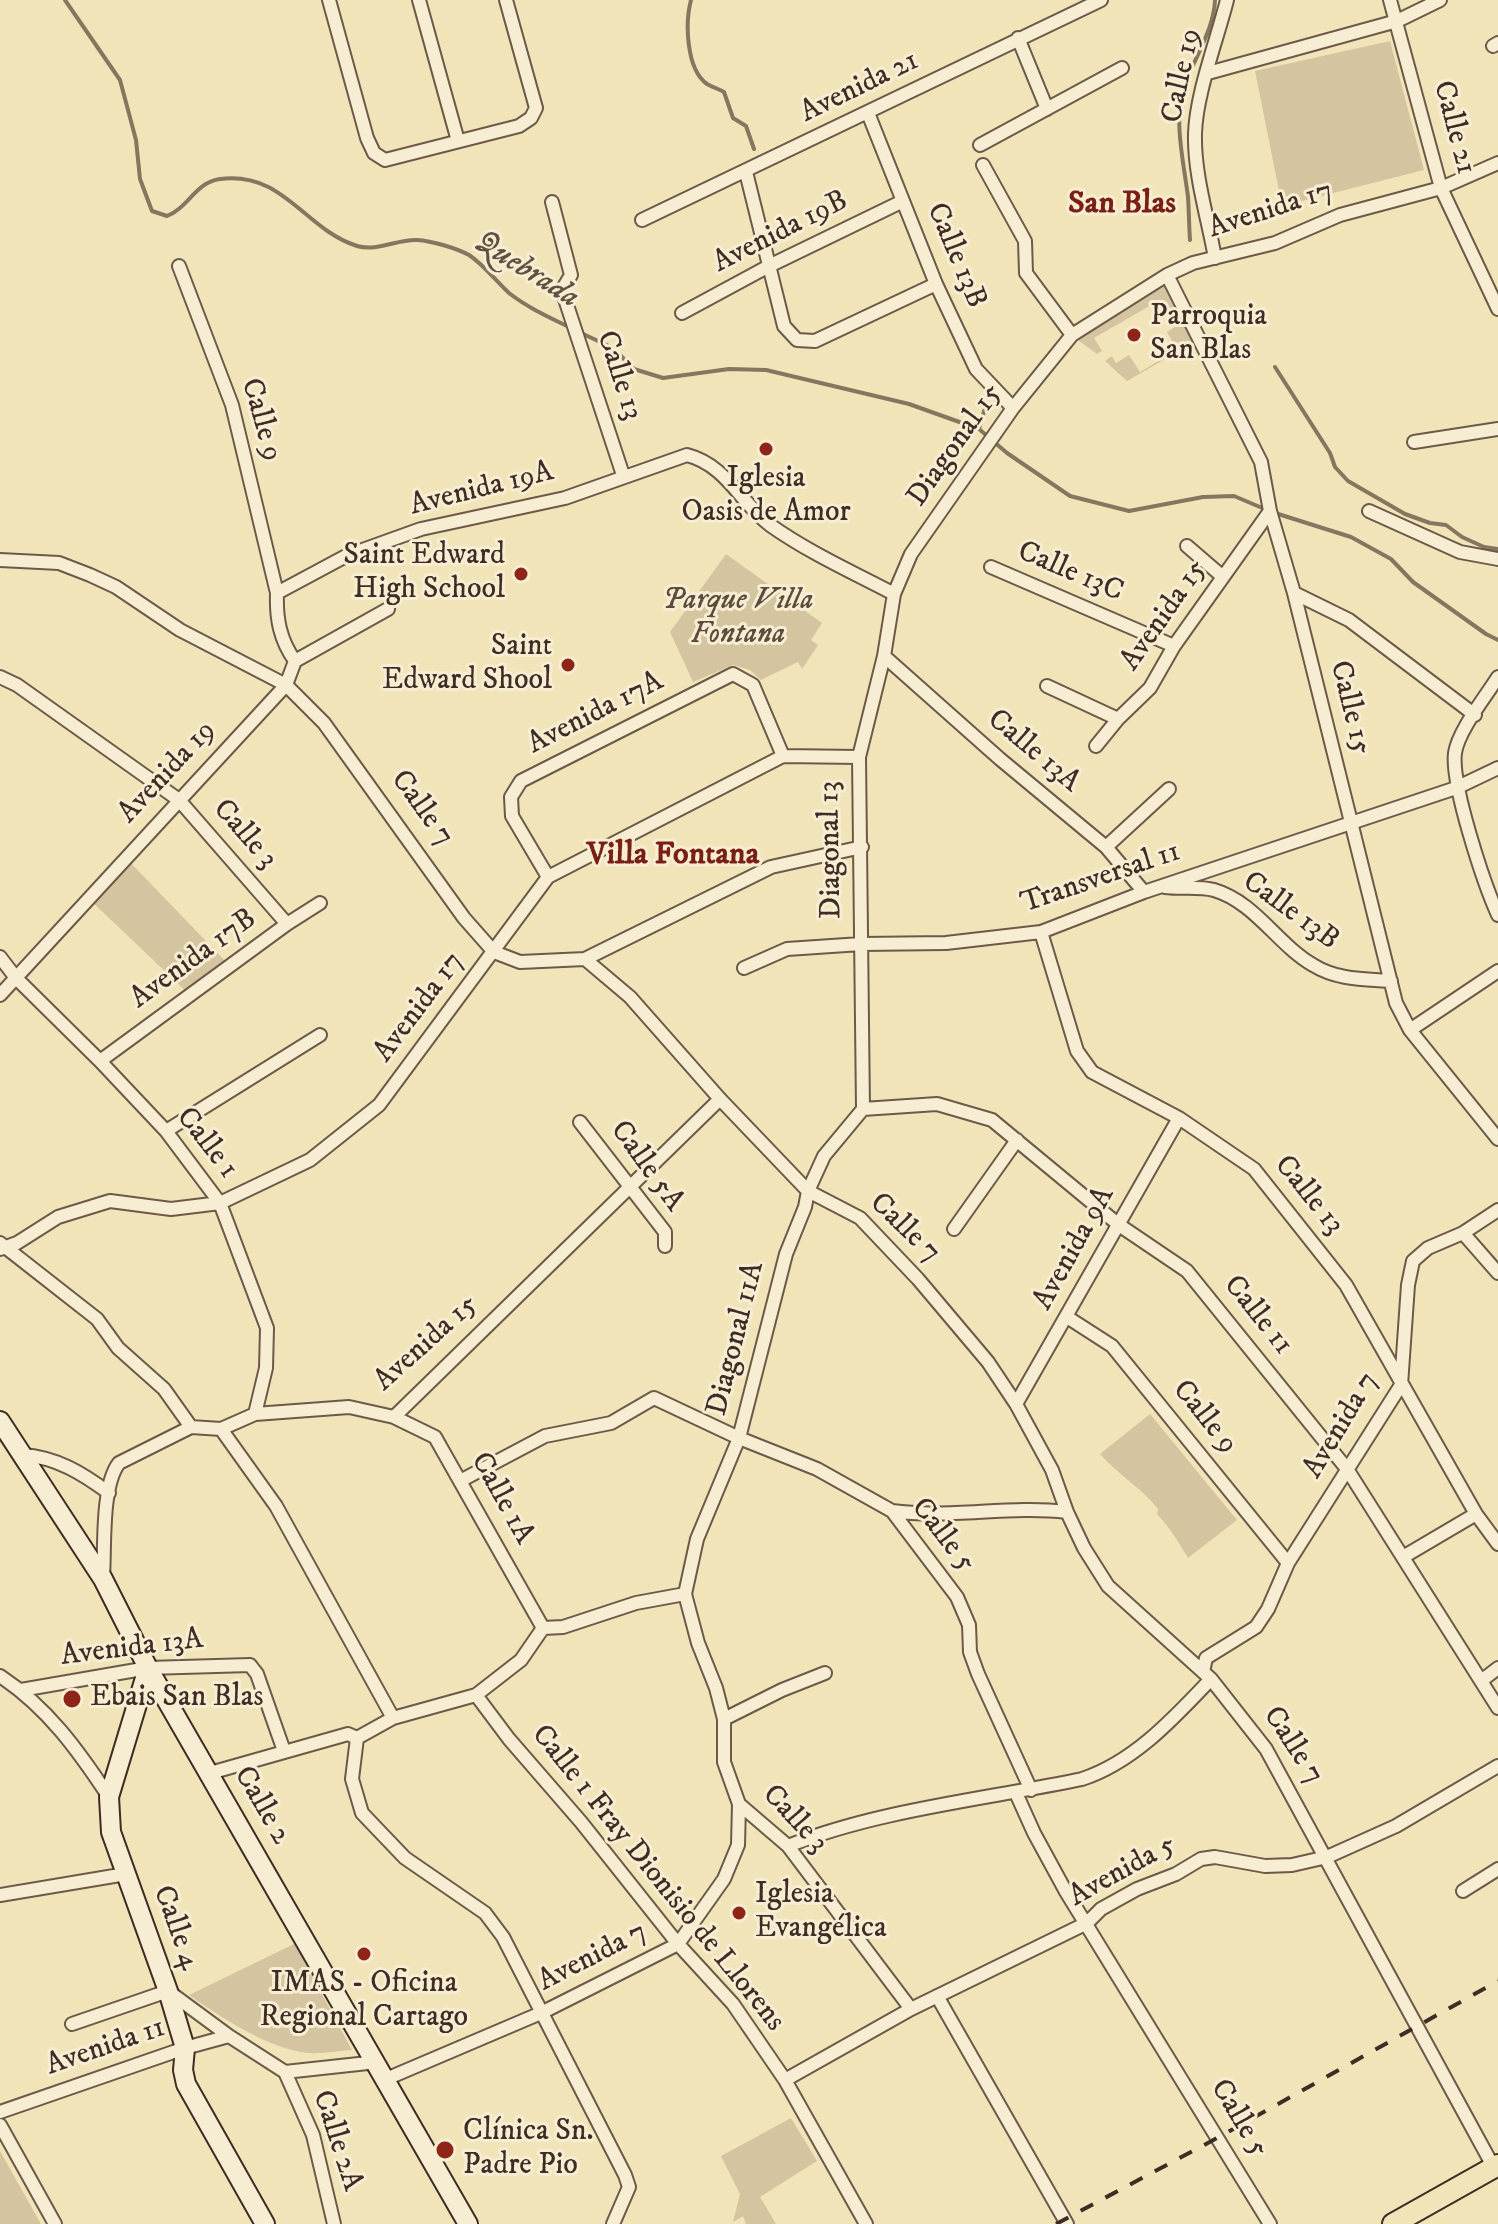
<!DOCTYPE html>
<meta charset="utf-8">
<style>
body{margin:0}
canvas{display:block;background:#f2e4b9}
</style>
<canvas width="1498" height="2224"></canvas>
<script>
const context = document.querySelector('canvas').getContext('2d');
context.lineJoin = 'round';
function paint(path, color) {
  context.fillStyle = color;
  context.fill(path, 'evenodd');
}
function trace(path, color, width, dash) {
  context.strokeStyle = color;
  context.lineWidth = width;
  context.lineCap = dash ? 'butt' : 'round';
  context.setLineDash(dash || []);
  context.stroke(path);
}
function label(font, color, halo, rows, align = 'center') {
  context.font = font + ' "IM FELL DW Pica",serif';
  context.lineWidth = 6;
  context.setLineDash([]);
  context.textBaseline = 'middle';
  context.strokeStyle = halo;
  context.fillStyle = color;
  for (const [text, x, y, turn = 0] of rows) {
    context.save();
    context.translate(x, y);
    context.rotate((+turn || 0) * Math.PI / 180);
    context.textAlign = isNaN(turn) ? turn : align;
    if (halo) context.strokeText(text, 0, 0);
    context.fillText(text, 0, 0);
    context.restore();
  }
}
paint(new Path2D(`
 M 1390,41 L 1424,170 L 1282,206 L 1255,71 Z
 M 1164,284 L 1195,342 L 1127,381 L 1105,361 L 1112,356 L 1116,363 L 1129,355 L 1140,372 L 1177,350 L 1167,332 L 1176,326 L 1160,300 L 1094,338 L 1102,351 L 1097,354 L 1078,340 Z
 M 726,554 L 822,623 L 811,640 L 818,645 L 802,669 L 798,662 L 761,680 L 750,670 L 733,665 L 693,682 L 670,632 Z
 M 126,858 L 230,966 L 190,995 L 89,899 Z
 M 1150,1414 L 1237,1520 L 1188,1558 C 1178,1541 1170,1528 1157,1514 L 1158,1509 C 1141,1487 1118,1475 1100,1454 Z
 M 294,1944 L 295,1944 L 352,2050 C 338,2051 322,2054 308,2053 C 268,2049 221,2017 189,1995 Z
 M 791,2118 L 817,2161 L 760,2197 L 776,2224 L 746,2224 L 743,2216 L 733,2222 L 740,2194 L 721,2156 Z
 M 0,2151 L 41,2224 L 0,2224 Z`), '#d4c5a0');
trace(new Path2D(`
 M 65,0 L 120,80 L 136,140 L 140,179 L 152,211 L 167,216 C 188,208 196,182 220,179 C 284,171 304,229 357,246 C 377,252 397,239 417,240 C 432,241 456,248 469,255 C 484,265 496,281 509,293 C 528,308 551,318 573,329
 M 691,0 C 685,23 686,69 707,84 C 712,87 719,89 724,92 L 733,118 L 746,126 L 754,149
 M 1190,240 C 1189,226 1189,211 1188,197 C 1184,164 1173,119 1184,87 C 1194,58 1214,30 1215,0
 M 581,333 L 613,348 L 634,369 L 663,378 L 729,369 L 766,370 L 909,404 L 979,429
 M 1275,367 L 1330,453 L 1335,467 L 1348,481 L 1405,514 L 1430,523 L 1446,525 L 1462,537 L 1484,547 L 1498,549
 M 985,408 L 979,429 L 1007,453 L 1070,496 L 1129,511 L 1203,497 L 1234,496 L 1267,510
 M 1275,513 L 1351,537 L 1391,559 L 1413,582 L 1486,634 L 1498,640`), '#86755f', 4);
const street = new Path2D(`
 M 329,0 L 367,138 L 374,153 L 385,160 L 519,126 L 531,118 L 536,108 L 506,0
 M 419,0 L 458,141
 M 1390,0 L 1441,188 L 1498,309
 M 1018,38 L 1047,109
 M 1493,46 L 1498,43
 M 1208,73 L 1397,21 L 1440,0
 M 868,113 L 936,284 L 976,369 L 1013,408
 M 980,145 L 1122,68
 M 983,165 L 1025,241 L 1026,273 L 1072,335
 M 746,172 L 784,326 L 797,340 L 815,341 L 936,284
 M 552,202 L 571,275 L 562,290 L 623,475
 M 642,220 L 1101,0
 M 1215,258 C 1208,218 1194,175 1195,134 C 1196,94 1217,40 1227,0
 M 179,266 L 232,405 L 277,593 C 276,619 280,640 295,661
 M 1167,275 L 1261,462 L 1270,511 L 1294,593 L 1396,1003 L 1410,1030 L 1498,1139
 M 682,313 L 769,266 L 903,201
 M 1414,442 L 1498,429
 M 1369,511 L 1460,552 L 1498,559
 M 1187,546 L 1223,577
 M 0,560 L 59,563 L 90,575 L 116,587 L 180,630 L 286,685 L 324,723 L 464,918 L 494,952 L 520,962 L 585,959 L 630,997 L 720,1099 L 808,1191 L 860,1218 L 918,1279 L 988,1362 L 1016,1404 L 1052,1470 L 1067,1512 L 1084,1548 L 1108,1586 L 1211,1679 L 1266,1749 L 1494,2168
 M 991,567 L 1174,646
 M 277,593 L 346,556 L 421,529 L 565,498 L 687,455 C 726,465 740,502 770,525 C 808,552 852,572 894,594
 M 1294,593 L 1349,620 L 1475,715
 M 884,656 L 1000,759 L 1106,847 L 1144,892
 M 0,677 L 17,685 L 179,800 L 287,924
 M 1498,677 C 1486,696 1458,731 1455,753 C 1451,785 1484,884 1498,915
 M 1047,686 L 1118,719
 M 1096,746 L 1118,719 L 1150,688 L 1174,646 L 1270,511
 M 1106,847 L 1169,789
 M 548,877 L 512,816 L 511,797 L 521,781 L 733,674 L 753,685 L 783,756
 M 1165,887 C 1180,889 1200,886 1214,890 C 1255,902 1278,945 1313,965 C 1337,980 1364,979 1391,981
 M 1041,932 L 1077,1051 L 1092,1072 L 1179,1118 L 1254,1169 L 1346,1285 L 1476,1514 L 1498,1544
 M 0,957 L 16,978 L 100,1061 L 166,1131 L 220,1203 L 267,1328 L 266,1368 L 255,1414
 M 585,959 L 771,867 L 862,847
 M 744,968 L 787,949 L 861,944 L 946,943 L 1041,932 L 1144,892 L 1456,788 L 1498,768
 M 0,995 L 286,685 L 295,661 L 388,609
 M 1410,1030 L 1498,971
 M 100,1061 L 287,924 L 320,903
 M 863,1109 L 859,757 L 884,656 L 894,594 L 911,554 L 1013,408 L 1072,335 L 1167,275 L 1193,263 L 1275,243 L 1340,215 L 1441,188 L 1498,163
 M 863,1109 L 824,1156 L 808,1191 L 805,1207 L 786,1254 L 739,1438 L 697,1539 L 685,1594 L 698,1643 L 716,1688 L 724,1719 L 724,1762 L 739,1804 L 788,1846 L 911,2009
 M 863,1109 L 937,1104 L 992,1120 L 1119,1225 L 1187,1271 L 1347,1469 L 1498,1708
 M 580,1122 L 665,1232 L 665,1246
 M 166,1131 L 320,1035
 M 954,1229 L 1017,1140
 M 1463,1233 L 1498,1273
 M 0,1243 L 97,1319 L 118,1348 L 164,1389 L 191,1427
 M 0,1249 L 17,1243 L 58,1217 L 110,1201 L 171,1209 L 220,1203 L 310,1160 L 379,1105 L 548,877 L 783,756 L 859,757
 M 1067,1317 L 1112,1346 L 1288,1563
 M 1016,1404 L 1179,1118
 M 394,1417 L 435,1437 L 543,1628
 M 221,1429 L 276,1506 L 393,1718
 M 22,1455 C 56,1457 82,1473 109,1493
 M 460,1481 L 545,1436 L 611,1423 L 654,1398 L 739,1438 L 817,1469 L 892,1511 L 957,1597 L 969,1625 L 970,1652 L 978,1674 L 1031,1790
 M 892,1511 C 950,1519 1009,1505 1067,1512
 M 1403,1557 L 1476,1514
 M 103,1579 C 105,1549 101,1486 119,1463 L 191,1427 L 221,1429 L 255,1414 L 349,1407 L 394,1417 L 720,1099
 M 1203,1672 L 1206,1658 L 1256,1627 L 1268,1609 L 1288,1563 L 1401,1385 L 1408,1285 L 1413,1261 L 1428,1248 L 1463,1233 L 1498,1210
 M 0,1676 C 47,1707 78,1750 109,1797
 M 1481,1681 L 1498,1668
 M 21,1690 L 148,1668 L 250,1665 L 257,1674 L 284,1751
 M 476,1695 L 509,1739 L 581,1822 L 678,1944 L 733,2004 L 785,2080 L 866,2224
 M 724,1719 L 782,1690 L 825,1673
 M 357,1738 L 352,1779 L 362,1813 L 405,1858 L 485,1913 L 503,1937 L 625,2175 L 629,2187 L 613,2224
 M 210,1773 L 348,1734 L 357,1738 L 393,1718 L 476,1695 L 521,1660 L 543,1628 L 563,1627 L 636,1603 L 685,1594
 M 1016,1793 L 1034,1833 L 1065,1890 L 1270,2224
 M 788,1846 C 877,1810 987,1799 1082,1779 C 1134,1762 1174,1718 1211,1679
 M 1463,1891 L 1498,1869
 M 0,1895 L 126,1874
 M 937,1996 L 1067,2224
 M 72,2024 L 168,1991 L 229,2036 L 285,2072 L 313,2135 L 334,2224
 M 285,2072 L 377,2062
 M 386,2079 L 541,2013 L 678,1944 L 724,1879 L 738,1845 L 739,1804
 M 785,2080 L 911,2009 L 1087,1923 L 1101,1909 L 1137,1889 L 1176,1874 L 1201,1859 L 1215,1857 L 1265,1866 L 1292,1865 L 1327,1857 L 1396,1826 L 1498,1766
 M 0,2112 L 185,2048 L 229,2036
 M 0,2125 L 55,2224`);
const secondary = new Path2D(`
 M 0,1421 L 103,1579 L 148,1668 L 468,2224
 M 148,1668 L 109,1797 L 111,1832 L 168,1991 L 185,2048 L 183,2070 L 186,2084 L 265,2224`);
const primary = new Path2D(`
 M 1393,2224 L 1498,2165`);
trace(street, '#6c5a49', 16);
trace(secondary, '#3f2c24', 22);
trace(primary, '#3f2c24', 24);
trace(street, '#f7edd2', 12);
trace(secondary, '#f7edd2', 18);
trace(primary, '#f2e4b9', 20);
trace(new Path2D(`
 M 1056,2224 L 1219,2137 L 1498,1981`), '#3f2c24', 4, [14, 14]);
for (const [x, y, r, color] of [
 [1134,335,8,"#8f2418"],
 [766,449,8,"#8f2418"],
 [521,574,8,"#8f2418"],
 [568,665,8,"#8f2418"],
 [72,1699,10,"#8f2418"],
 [739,1913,8,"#8f2418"],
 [364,1954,8,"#8f2418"],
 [445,2150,10,"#8f2418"]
]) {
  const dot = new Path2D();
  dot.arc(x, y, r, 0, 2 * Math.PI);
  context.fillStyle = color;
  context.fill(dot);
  trace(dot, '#f7edd2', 3);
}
label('30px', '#3f2c24', '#f7edd2', [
 ["Calle 19",1183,76,-78],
 ["Avenida 21",860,88,-26],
 ["Calle 21",1453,128,75],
 ["Avenida 17",1271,211,-18],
 ["Avenida 19B",781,233,-27],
 ["Calle 13B",955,256,67],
 ["Calle 13",618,376,72],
 ["Calle 9",260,420,74],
 ["Diagonal 15",956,446,-55],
 ["Avenida 19A",482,490,-14],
 ["Calle 13C",1070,573,23],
 ["Avenida 15",1165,616,-55],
 ["Calle 15",1349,708,76],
 ["Avenida 17A",596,714,-27],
 ["Calle 13A",1033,752,40],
 ["Avenida 19",168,773,-47],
 ["Calle 7",421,809,54],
 ["Calle 3",244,835,49],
 ["Diagonal 13",832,850,-91],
 ["Transversal 11",1101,879,-19],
 ["Calle 13B",1290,912,36],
 ["Avenida 17B",194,960,-36],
 ["Avenida 17",420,1008,-53],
 ["Calle 1",206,1144,52],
 ["Calle 5A",646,1167,54],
 ["Calle 13",1308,1196,51],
 ["Calle 7",904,1229,44],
 ["Avenida 9A",1075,1249,-61],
 ["Calle 11",1257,1316,51],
 ["Diagonal 11A",737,1339,-76],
 ["Avenida 15",427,1344,-42],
 ["Calle 9",1204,1418,51],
 ["Avenida 7",1342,1426,-59],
 ["Calle 1A",501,1499,61],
 ["Calle 5",942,1536,52],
 ["Avenida 13A",132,1649,-7],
 ["Calle 7",1292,1746,57],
 ["Calle 2",261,1806,60],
 ["Calle 3",794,1820,47],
 ["Avenida 5",1123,1872,-29],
 ["Calle 1 Fray Dionisio de Llorens",657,1879,51],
 ["Calle 4",175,1928,70],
 ["Avenida 7",593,1958,-27],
 ["Avenida 11",106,2048,-19],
 ["Calle 5",1238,2119,59],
 ["Calle 2A",336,2141,72]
]);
label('30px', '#3f2c24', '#f7edd2', [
 ["Parroquia",1150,318],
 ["San Blas",1150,352],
 ["Iglesia",766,480,"center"],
 ["Oasis de Amor",766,514,"center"],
 ["Saint Edward",505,557,"right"],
 ["High School",505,591,"right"],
 ["Saint",552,648,"right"],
 ["Edward Shool",552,682,"right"],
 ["Ebais San Blas",90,1699],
 ["Iglesia",755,1896],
 ["Evangélica",755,1930],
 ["IMAS - Oficina",364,1985,"center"],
 ["Regional Cartago",364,2019,"center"],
 ["Clínica Sn.",463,2133],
 ["Padre Pio",463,2167]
], 'left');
label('italic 30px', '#5d4b3d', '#f7edd2', [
 ["Parque Villa",738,602],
 ["Fontana",738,636]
]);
label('bold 32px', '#7a1f14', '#f7edd2', [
 ["San Blas",1122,205],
 ["Villa Fontana",673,856]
]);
label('italic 32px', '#625041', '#f7edd2', [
 ["Quebrada",526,271,32]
]);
</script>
